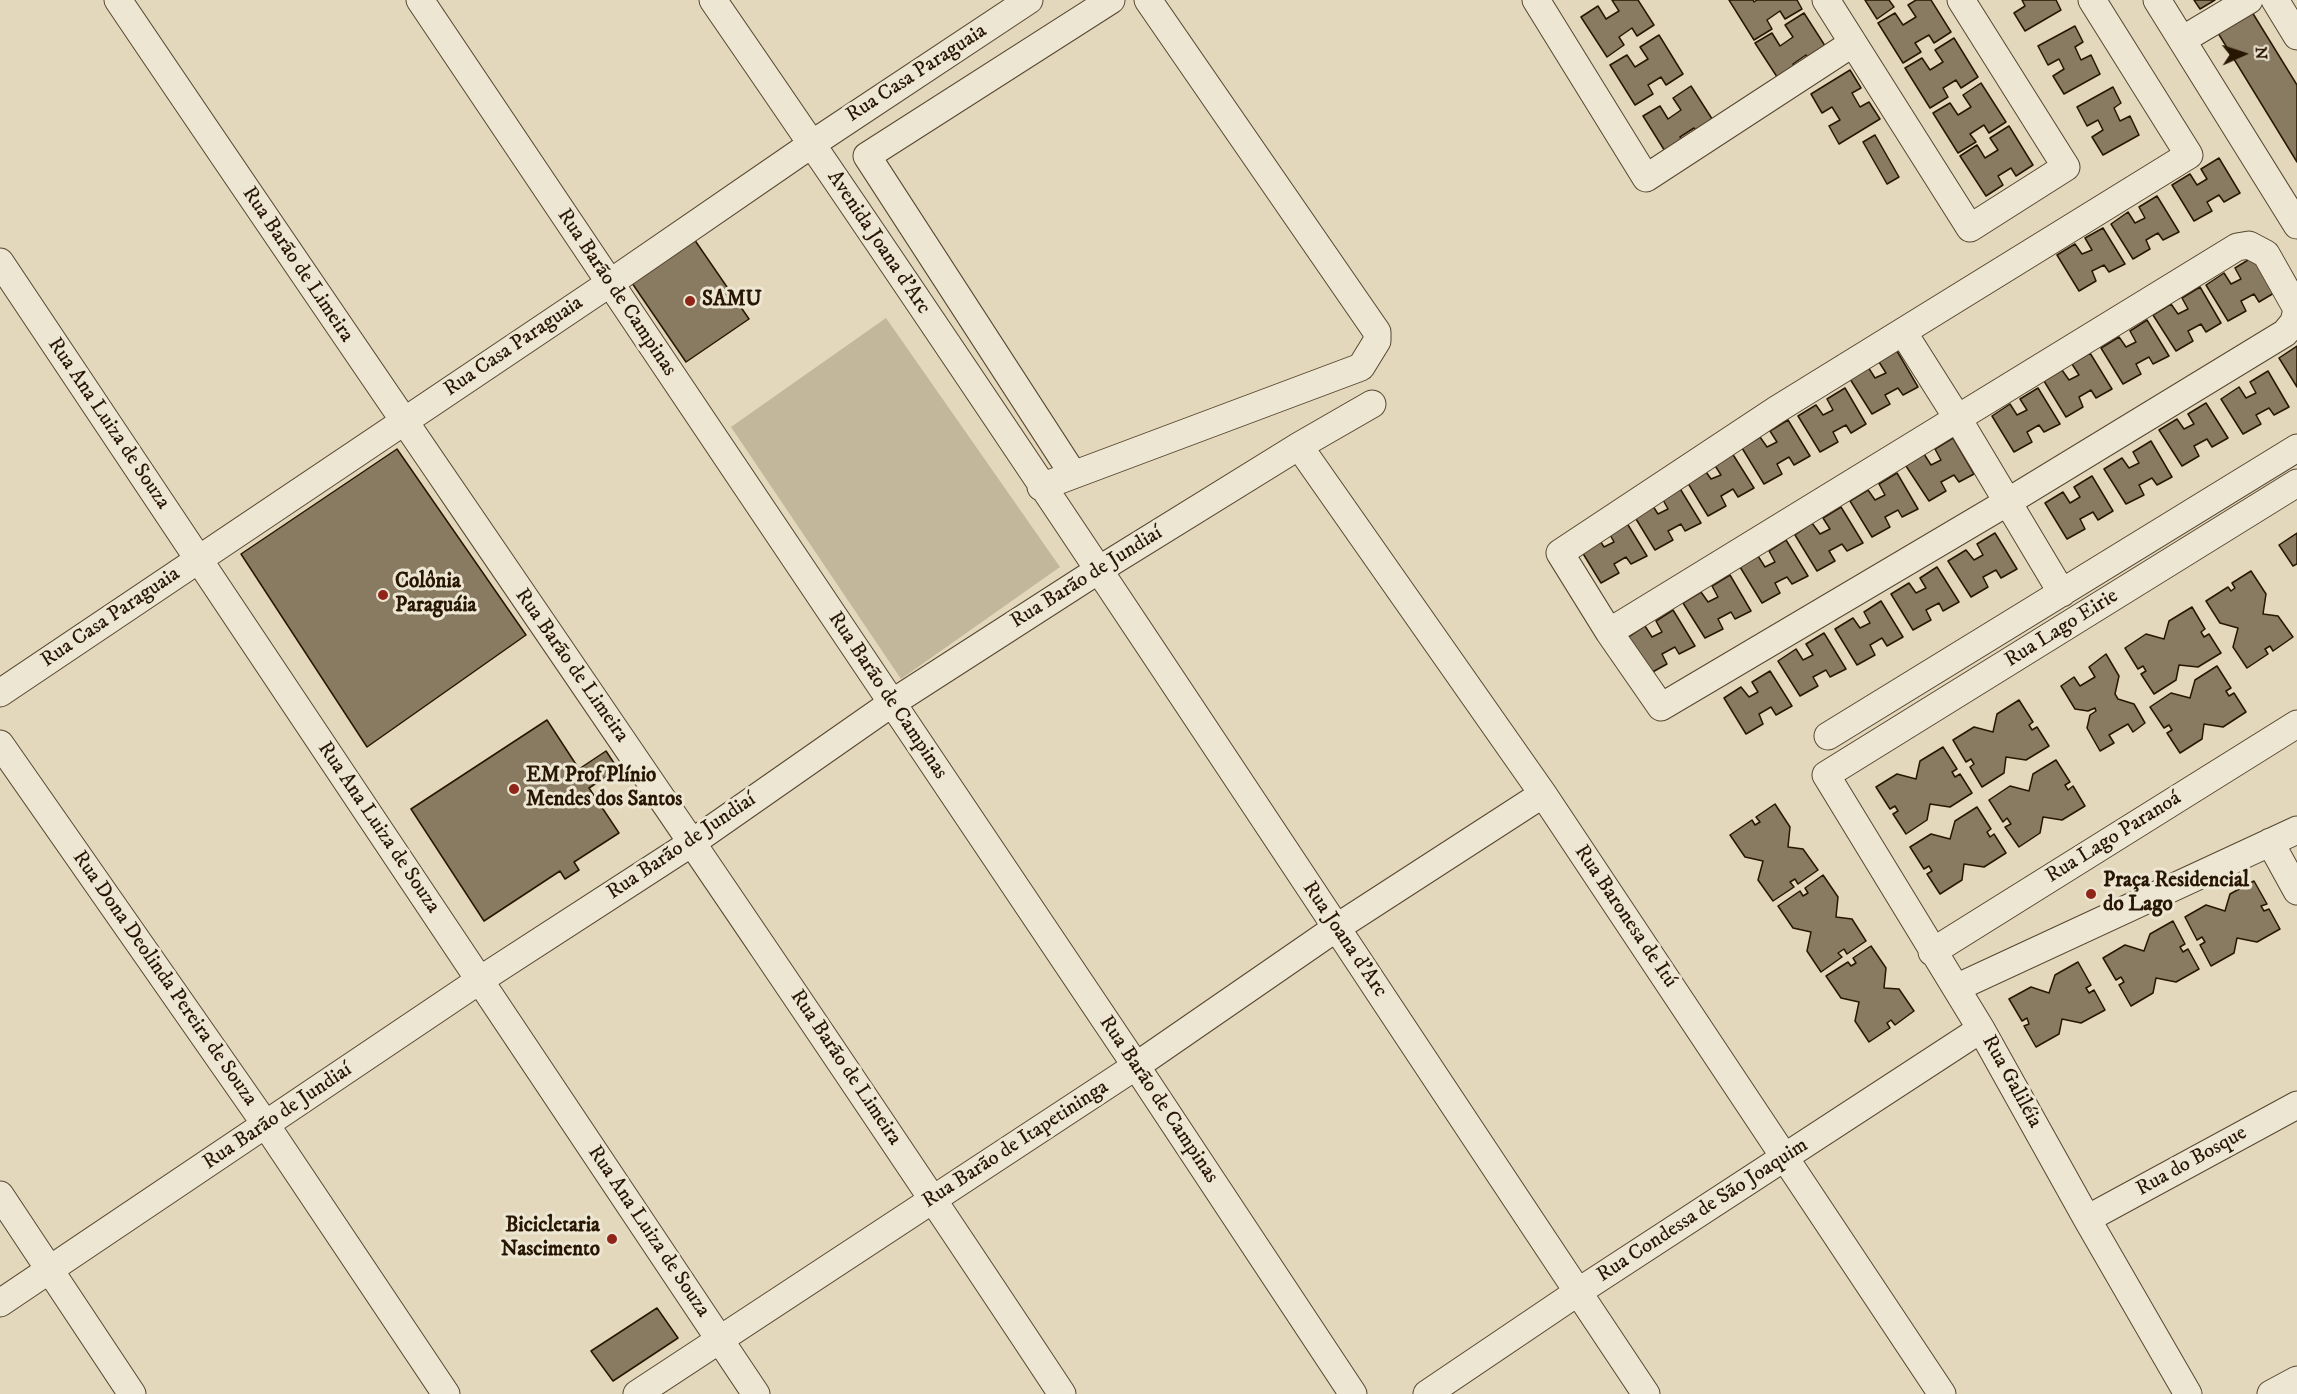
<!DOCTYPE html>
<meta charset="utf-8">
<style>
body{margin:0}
#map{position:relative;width:2297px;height:1394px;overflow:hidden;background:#e3d8bb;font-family:"IM FELL DW Pica",serif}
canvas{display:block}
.north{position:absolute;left:2213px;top:24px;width:60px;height:60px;-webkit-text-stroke:4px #ede6d3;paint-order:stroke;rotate:87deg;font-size:16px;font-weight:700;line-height:24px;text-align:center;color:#271601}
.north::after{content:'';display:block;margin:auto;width:21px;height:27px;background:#271601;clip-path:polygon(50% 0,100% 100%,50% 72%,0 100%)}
</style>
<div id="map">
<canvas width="2297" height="1394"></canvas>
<div class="north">N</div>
</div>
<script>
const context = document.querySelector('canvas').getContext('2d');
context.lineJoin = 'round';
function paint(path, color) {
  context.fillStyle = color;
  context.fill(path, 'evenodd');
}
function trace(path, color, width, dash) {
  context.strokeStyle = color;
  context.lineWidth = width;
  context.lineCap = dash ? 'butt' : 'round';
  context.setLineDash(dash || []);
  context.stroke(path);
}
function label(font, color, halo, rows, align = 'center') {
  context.font = font + ' "IM FELL DW Pica",serif';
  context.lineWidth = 6;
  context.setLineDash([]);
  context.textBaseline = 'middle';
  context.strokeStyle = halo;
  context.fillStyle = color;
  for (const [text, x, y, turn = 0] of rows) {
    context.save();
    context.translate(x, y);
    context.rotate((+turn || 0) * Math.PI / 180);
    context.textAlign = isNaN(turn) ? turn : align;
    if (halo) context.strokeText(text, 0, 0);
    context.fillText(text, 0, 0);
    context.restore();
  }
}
paint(new Path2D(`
 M 886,318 L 1060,567 L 901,679 L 731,427 Z`), '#c3b79b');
const building = new Path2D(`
 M 1612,0 L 1638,0 L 1654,25 L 1637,36 L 1632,28 L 1619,37 L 1624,45 L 1607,57 L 1581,17 L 1598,6 L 1606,19 L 1619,11 Z
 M 1729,0 L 1753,0 L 1754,2 L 1757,0 L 1797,0 L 1802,9 L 1785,19 L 1780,11 L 1767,20 L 1772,29 L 1754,40 Z
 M 1865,0 L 1889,0 L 1894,7 L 1877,19 Z
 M 1916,0 L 1931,0 L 1951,32 L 1934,43 L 1929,35 L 1915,43 L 1921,52 L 1903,63 L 1878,23 L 1895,13 L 1903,25 L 1916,17 L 1908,5 Z
 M 2022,0 L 2056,0 L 2061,10 L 2025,31 L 2014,13 L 2025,6 Z
 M 2194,0 L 2215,0 L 2200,9 Z
 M 2252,12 L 2297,85 L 2297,162 L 2218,33 Z
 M 1804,13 L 1829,52 L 1811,63 L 1806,55 L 1793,64 L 1798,72 L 1781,83 L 1755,43 L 1772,33 L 1780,46 L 1793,37 L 1785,25 Z
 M 2075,26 L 2083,42 L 2075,47 L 2081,60 L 2091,55 L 2100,74 L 2064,94 L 2053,76 L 2064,69 L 2059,59 L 2048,65 L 2038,46 Z
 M 1659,35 L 1683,74 L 1666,85 L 1661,77 L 1648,85 L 1653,94 L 1635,105 L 1610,65 L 1627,55 L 1635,67 L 1648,59 L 1640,47 Z
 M 1954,38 L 1978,77 L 1961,88 L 1956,80 L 1943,88 L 1948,97 L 1930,108 L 1905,68 L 1922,58 L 1930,70 L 1943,62 L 1935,50 Z
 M 1850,70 L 1861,88 L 1852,93 L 1860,107 L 1869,102 L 1880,119 L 1839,144 L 1829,126 L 1840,120 L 1832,107 L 1822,113 L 1811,94 Z
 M 1981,83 L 2006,122 L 1989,133 L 1984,125 L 1970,134 L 1976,142 L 1958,153 L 1933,113 L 1950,103 L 1958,115 L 1971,107 L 1963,95 Z
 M 1691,86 L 1716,125 L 1699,136 L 1694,128 L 1680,137 L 1686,145 L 1668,156 L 1643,116 L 1660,106 L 1668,119 L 1681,110 L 1673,98 Z
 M 2113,87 L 2121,103 L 2114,108 L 2120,121 L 2130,116 L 2139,135 L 2103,155 L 2092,137 L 2103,130 L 2098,120 L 2087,126 L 2077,107 Z
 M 2009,126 L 2033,165 L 2016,176 L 2011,168 L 1998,176 L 2003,185 L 1986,196 L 1960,156 L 1977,145 L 1985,158 L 1998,150 L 1990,138 Z
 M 1875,135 L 1899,177 L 1887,184 L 1863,142 Z
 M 2219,158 L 2240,193 L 2224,202 L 2219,195 L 2207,202 L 2212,211 L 2194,221 L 2172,185 L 2190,174 L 2197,185 L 2207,179 L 2201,169 Z
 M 2157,196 L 2179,232 L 2163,240 L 2158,233 L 2146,240 L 2150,249 L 2133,259 L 2111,224 L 2128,212 L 2135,223 L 2145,218 L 2139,207 Z
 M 2103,228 L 2125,264 L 2109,272 L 2104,265 L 2092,271 L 2096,281 L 2079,291 L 2057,255 L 2075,244 L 2082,254 L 2092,250 L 2085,238 Z
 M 694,239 L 749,319 L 686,362 L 632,283 Z
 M 2253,257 L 2274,293 L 2259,302 L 2254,294 L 2241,301 L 2246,311 L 2228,321 L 2206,285 L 2224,273 L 2231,284 L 2241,279 L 2235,268 Z
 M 2200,287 L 2221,323 L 2206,332 L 2201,324 L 2188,331 L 2193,341 L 2176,351 L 2153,315 L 2171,304 L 2178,314 L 2188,309 L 2182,298 Z
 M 2147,320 L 2169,356 L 2153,364 L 2149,357 L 2136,364 L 2141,374 L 2123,384 L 2101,348 L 2119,337 L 2126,347 L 2136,342 L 2130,331 Z
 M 2297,346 L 2297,387 L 2279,358 Z
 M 1897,351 L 1918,387 L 1903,395 L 1898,388 L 1885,395 L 1890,404 L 1872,414 L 1850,379 L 1868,367 L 1875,378 L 1886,373 L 1879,362 Z
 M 2090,353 L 2112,389 L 2096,398 L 2091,390 L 2079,397 L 2083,407 L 2066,417 L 2044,381 L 2062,370 L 2069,380 L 2079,375 L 2072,364 Z
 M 2268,371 L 2289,407 L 2274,415 L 2269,408 L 2256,415 L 2261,424 L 2243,434 L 2221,399 L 2239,387 L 2246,398 L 2256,393 L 2250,382 Z
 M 1845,388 L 1866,424 L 1851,433 L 1846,425 L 1833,432 L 1838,442 L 1820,452 L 1798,416 L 1816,405 L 1823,415 L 1833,410 L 1827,399 Z
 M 2038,388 L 2060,424 L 2044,432 L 2039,425 L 2027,432 L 2032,442 L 2014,452 L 1992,416 L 2010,404 L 2017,415 L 2027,410 L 2020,399 Z
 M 2206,403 L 2228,438 L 2212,447 L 2207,439 L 2194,446 L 2199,456 L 2182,466 L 2159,430 L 2177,419 L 2184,429 L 2194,424 L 2188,414 Z
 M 1788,420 L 1810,456 L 1794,465 L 1789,457 L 1777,464 L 1782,474 L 1764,484 L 1742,448 L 1760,437 L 1767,447 L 1777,442 L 1770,431 Z
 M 1953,438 L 1974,474 L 1959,482 L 1954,475 L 1941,482 L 1946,491 L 1929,501 L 1906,466 L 1924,454 L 1931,465 L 1941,460 L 1935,449 Z
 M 2151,441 L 2172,477 L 2157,485 L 2152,478 L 2139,485 L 2144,495 L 2126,504 L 2104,469 L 2122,458 L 2129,468 L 2139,463 L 2133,452 Z
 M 397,449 L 526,635 L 367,747 L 241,554 Z
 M 1732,453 L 1754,488 L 1738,497 L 1733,489 L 1721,496 L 1726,506 L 1708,516 L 1686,480 L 1704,469 L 1711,479 L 1721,475 L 1714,464 Z
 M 1897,473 L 1918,509 L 1902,517 L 1898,510 L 1885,517 L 1890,527 L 1872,537 L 1850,501 L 1868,490 L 1875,500 L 1885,495 L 1879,484 Z
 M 2092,476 L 2113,511 L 2098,520 L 2093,512 L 2080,519 L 2085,529 L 2067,539 L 2045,503 L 2063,492 L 2070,503 L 2080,497 L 2074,487 Z
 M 1679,487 L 1701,523 L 1685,531 L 1681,524 L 1668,531 L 1673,540 L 1655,550 L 1633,514 L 1651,503 L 1658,514 L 1668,509 L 1662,498 Z
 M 1841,507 L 1863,543 L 1847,551 L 1842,544 L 1829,551 L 1835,561 L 1817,571 L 1795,535 L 1812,523 L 1820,534 L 1830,529 L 1823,518 Z
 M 1625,520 L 1647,556 L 1631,564 L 1626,557 L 1614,564 L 1619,573 L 1601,583 L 1579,547 L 1597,536 L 1604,547 L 1614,542 L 1608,531 Z
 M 1995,533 L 2017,569 L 2001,578 L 1996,570 L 1983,577 L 1988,587 L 1971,597 L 1948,561 L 1966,550 L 1974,560 L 1983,555 L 1977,544 Z
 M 2297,533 L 2297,564 L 2293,566 L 2279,545 Z
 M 1786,540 L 1808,576 L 1792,584 L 1787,577 L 1775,583 L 1780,593 L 1762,603 L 1740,567 L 1758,556 L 1765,567 L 1775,562 L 1769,551 Z
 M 1937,567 L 1959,602 L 1943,611 L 1939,603 L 1926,610 L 1931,620 L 1913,630 L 1891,594 L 1909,583 L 1916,593 L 1926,588 L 1920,578 Z
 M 2251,571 L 2266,594 L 2263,614 L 2278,616 L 2293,637 L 2273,651 L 2270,646 L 2265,649 L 2268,654 L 2247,668 L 2233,647 L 2238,628 L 2220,623 L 2206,601 L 2228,587 L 2231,591 L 2235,588 L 2232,583 Z
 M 1730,575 L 1751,611 L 1735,619 L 1731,612 L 1718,619 L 1723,629 L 1705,638 L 1683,603 L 1701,592 L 1708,602 L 1718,597 L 1712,586 Z
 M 1881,601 L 1903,637 L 1887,646 L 1882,638 L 1870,645 L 1875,655 L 1857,665 L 1835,629 L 1853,618 L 1860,628 L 1870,623 L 1864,612 Z
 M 2192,607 L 2205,629 L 2201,632 L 2204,637 L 2209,634 L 2221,653 L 2198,667 L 2179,665 L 2176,680 L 2154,694 L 2141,674 L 2146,671 L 2143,666 L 2138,669 L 2125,648 L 2146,634 L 2164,639 L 2169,621 Z
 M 1673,610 L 1695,646 L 1679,654 L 1675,647 L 1662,654 L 1667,664 L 1649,674 L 1627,638 L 1645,626 L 1652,637 L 1662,632 L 1656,621 Z
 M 1824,633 L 1846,669 L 1830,677 L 1826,670 L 1813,677 L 1818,686 L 1800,696 L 1778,661 L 1796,649 L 1803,660 L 1813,655 L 1806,644 Z
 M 2106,654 L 2119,676 L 2115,694 L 2118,699 L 2134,704 L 2145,723 L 2133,732 L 2128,724 L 2109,735 L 2114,743 L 2100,751 L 2087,728 L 2090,715 L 2096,711 L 2095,708 L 2088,711 L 2075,709 L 2061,686 L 2074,677 L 2080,686 L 2095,677 L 2089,667 Z
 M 2217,666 L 2231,688 L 2226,691 L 2229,696 L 2234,693 L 2246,712 L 2223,727 L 2204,724 L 2202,739 L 2180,753 L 2167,733 L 2172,730 L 2169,725 L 2164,728 L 2150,707 L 2171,693 L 2190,698 L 2195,680 Z
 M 1770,671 L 1792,706 L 1776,715 L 1771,707 L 1759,714 L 1763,724 L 1746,734 L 1724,698 L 1741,687 L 1749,697 L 1758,692 L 1752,682 Z
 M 2019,700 L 2033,722 L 2029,725 L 2032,730 L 2037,727 L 2049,746 L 2026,760 L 2006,757 L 2004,773 L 1982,787 L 1970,767 L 1974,764 L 1971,759 L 1966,762 L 1953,740 L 1974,727 L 1993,732 L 1997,714 Z
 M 547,720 L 579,769 L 606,751 L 618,769 L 589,788 L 619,833 L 574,862 L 579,870 L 565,879 L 560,871 L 484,921 L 411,809 Z
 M 1943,747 L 1957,769 L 1952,772 L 1955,777 L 1960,774 L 1972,793 L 1950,807 L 1930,804 L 1927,820 L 1906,834 L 1893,814 L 1898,811 L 1895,806 L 1890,809 L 1876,787 L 1897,774 L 1916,779 L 1920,761 Z
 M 2056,760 L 2070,782 L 2065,785 L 2068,790 L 2073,786 L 2085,806 L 2062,820 L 2043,817 L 2040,833 L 2019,847 L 2005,827 L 2011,824 L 2007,818 L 2003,822 L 1989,800 L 2010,786 L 2029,791 L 2033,774 Z
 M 1775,804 L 1790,827 L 1788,847 L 1803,849 L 1818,870 L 1798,884 L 1795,879 L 1790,882 L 1794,887 L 1773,901 L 1758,880 L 1763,861 L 1745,857 L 1730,835 L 1752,820 L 1755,825 L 1760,822 L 1756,817 Z
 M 1977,807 L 1991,829 L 1987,832 L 1990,837 L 1994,834 L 2006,853 L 1984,867 L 1964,864 L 1962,880 L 1940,894 L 1927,874 L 1932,871 L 1929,866 L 1924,869 L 1910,847 L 1931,834 L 1950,839 L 1955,821 Z
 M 1823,875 L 1838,897 L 1836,917 L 1852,919 L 1866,941 L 1847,954 L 1844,949 L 1838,953 L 1842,957 L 1821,972 L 1807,951 L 1811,932 L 1793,928 L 1778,906 L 1800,891 L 1803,896 L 1808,893 L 1805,888 Z
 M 2254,881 L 2267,904 L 2261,906 L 2264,911 L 2269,909 L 2280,929 L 2257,942 L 2237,938 L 2234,953 L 2211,966 L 2200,945 L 2205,942 L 2202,937 L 2197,940 L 2185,917 L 2206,905 L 2225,911 L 2230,894 Z
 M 2173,921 L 2185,944 L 2180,947 L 2183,952 L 2188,949 L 2199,969 L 2176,982 L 2156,978 L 2153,993 L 2131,1006 L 2119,985 L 2124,982 L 2121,977 L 2116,980 L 2103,958 L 2125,945 L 2144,951 L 2150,934 Z
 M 1871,946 L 1886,968 L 1884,988 L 1899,989 L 1914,1011 L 1895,1025 L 1891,1020 L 1887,1023 L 1890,1028 L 1869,1042 L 1855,1021 L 1859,1002 L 1841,998 L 1826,976 L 1848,962 L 1851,966 L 1856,963 L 1853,958 Z
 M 2078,962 L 2091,985 L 2086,988 L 2089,993 L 2094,990 L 2105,1010 L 2081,1023 L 2062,1019 L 2059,1034 L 2036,1047 L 2024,1026 L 2029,1024 L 2027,1018 L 2022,1021 L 2009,999 L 2031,987 L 2049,993 L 2055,975 Z
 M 657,1308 L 678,1338 L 613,1381 L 591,1351 Z`);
paint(building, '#897b62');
trace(building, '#271601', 1.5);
const minor = new Path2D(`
 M 118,0 C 432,465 753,926 1062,1394
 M 420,0 L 1136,1066 L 1353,1394
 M 713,0 C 1030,460 1336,929 1646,1394
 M 1536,0 L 1646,178 L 1853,43
 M 1826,0 L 1970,228 L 2066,167 L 1961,0
 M 2157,0 L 2297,225
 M 2275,0 L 2297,36
 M 2182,40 L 2249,0
 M 0,262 L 756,1394
 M 1903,332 L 1958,419 L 2062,593
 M 1299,446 L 1543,794 L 1942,1394
 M 1073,474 L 867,156 L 1111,0
 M 1041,487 L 1361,367 L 1377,341 L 1377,332 L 1148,0
 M 1609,632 L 2237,247 L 2249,245 L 2266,254 L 2297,309 L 2294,322 L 2285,333 L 2006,503 L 1661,707 L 1609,632 L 1560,553 L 1776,410 L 2189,155 L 2092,0
 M 0,693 L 610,283 L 812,144 L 1029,0
 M 1828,736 L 2297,448
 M 0,744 L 266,1125 L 446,1394
 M 2270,842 L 2297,891
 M 1932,952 L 2297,724
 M 1956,988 L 2297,830
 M 0,1195 L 132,1394
 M 2087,1219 L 2297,1105
 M 0,1303 L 480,980 L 693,842 L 892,703 L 1097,571 L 1299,446 L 1372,404
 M 637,1394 L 1136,1066 L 1336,928 L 1543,794
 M 1427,1394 L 1578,1292 L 1981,1029
 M 2188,1394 L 2087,1219 L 1981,1029 L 1826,775 L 2297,483
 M 2271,1394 L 2297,1380`);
trace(minor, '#564630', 29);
trace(minor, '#ede6d3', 27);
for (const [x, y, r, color] of [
 [690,301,6,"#8f2418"],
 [383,595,6,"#8f2418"],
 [514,789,6,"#8f2418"],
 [2091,894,6,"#8f2418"],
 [612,1239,6,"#8f2418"]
]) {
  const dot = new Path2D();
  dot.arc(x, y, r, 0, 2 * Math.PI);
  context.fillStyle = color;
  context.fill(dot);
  trace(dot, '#ede6d3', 2);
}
label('21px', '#271601', '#ede6d3', [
 ["Rua Casa Paraguaia",917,74,-33],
 ["Avenida Joana d'Arc",878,243,56],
 ["Rua Barão de Limeira",297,265,56],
 ["Rua Barão de Campinas",616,293,56],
 ["Rua Casa Paraguaia",514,347,-34],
 ["Rua Ana Luiza de Souza",108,424,56],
 ["Rua Barão de Jundiaí",1087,578,-32],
 ["Rua Casa Paraguaia",111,618,-34],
 ["Rua Lago Eirie",2062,629,-32],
 ["Rua Barão de Limeira",571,666,55],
 ["Rua Barão de Campinas",887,696,56],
 ["Rua Ana Luiza de Souza",378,828,56],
 ["Rua Lago Paranoá",2114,838,-32],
 ["Rua Barão de Jundiaí",682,847,-34],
 ["Rua Baronesa de Itú",1625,917,56],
 ["Rua Joana d'Arc",1344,940,56],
 ["Rua Dona Deolinda Pereira de Souza",164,979,55],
 ["Rua Barão de Limeira",845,1068,56],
 ["Rua Galiléia",2011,1082,61],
 ["Rua Barão de Campinas",1158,1100,56],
 ["Rua Barão de Jundiaí",278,1117,-34],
 ["Rua Barão de Itapetininga",1016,1145,-33],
 ["Rua do Bosque",2192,1162,-29],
 ["Rua Condessa de São Joaquim",1703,1211,-33],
 ["Rua Ana Luiza de Souza",648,1232,56]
]);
label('bold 21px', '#271601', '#ede6d3', [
 ["SAMU",702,301],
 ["Colônia",395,583],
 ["Paraguáia",395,607],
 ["EM Prof Plínio",526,777],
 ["Mendes dos Santos",526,801],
 ["Praça Residencial",2103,882],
 ["do Lago",2103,906],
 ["Bicicletaria",600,1227,"right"],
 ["Nascimento",600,1251,"right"]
], 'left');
</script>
